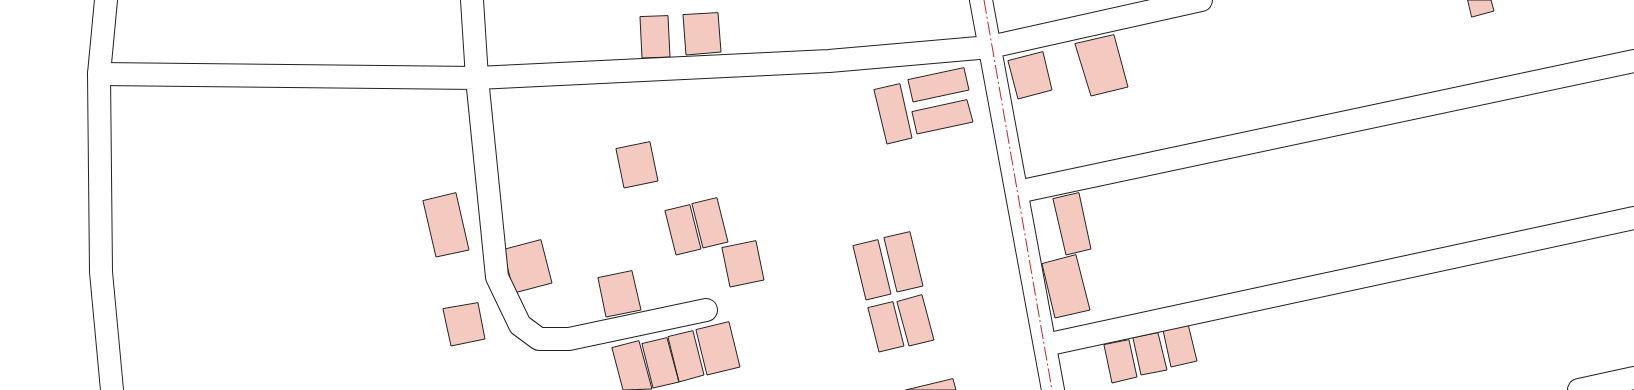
<!DOCTYPE html>
<style>
body{margin:0}
canvas{display:block;background:#fff}
</style>
<canvas width="1634" height="390"></canvas>
<script>
const context = document.querySelector('canvas').getContext('2d');
context.lineJoin = 'round';
function paint(path, color) {
  context.fillStyle = color;
  context.fill(path, 'evenodd');
}
function trace(path, color, width, dash) {
  context.strokeStyle = color;
  context.lineWidth = width;
  context.lineCap = dash ? 'butt' : 'round';
  context.setLineDash(dash || []);
  context.stroke(path);
}
const building = new Path2D(`
 M 1468,0 L 1491,0 L 1494,11 L 1472,17 Z
 M 718,13 L 721,52 L 686,55 L 683,15 Z
 M 668,16 L 670,57 L 642,58 L 640,17 Z
 M 1114,35 L 1128,87 L 1091,96 L 1075,44 Z
 M 1043,52 L 1052,90 L 1018,99 L 1008,61 Z
 M 964,68 L 969,90 L 913,102 L 908,80 Z
 M 900,84 L 912,138 L 887,144 L 874,90 Z
 M 967,100 L 973,122 L 917,134 L 912,112 Z
 M 650,142 L 658,181 L 624,188 L 616,149 Z
 M 456,193 L 469,250 L 436,257 L 423,201 Z
 M 1079,193 L 1091,249 L 1066,255 L 1053,199 Z
 M 717,198 L 728,242 L 703,248 L 692,204 Z
 M 690,205 L 701,249 L 676,255 L 665,211 Z
 M 910,232 L 923,286 L 897,292 L 884,238 Z
 M 541,240 L 552,283 L 514,293 L 503,250 Z
 M 878,240 L 891,294 L 866,300 L 853,246 Z
 M 756,241 L 764,280 L 730,287 L 722,248 Z
 M 1076,255 L 1090,310 L 1055,318 L 1042,264 Z
 M 632,271 L 641,310 L 606,317 L 598,278 Z
 M 922,295 L 934,340 L 909,346 L 897,302 Z
 M 893,302 L 904,346 L 879,352 L 868,308 Z
 M 478,303 L 485,339 L 451,346 L 443,309 Z
 M 729,322 L 740,367 L 707,375 L 696,330 Z
 M 1188,324 L 1197,361 L 1171,367 L 1163,330 Z
 M 693,331 L 704,375 L 679,382 L 668,337 Z
 M 1158,333 L 1167,370 L 1141,375 L 1133,338 Z
 M 667,338 L 679,382 L 653,388 L 642,344 Z
 M 1129,340 L 1137,377 L 1112,383 L 1104,345 Z
 M 639,341 L 652,389 L 623,390 L 612,348 Z
 M 953,379 L 956,390 L 906,390 Z`);
paint(building, '#f3c9c0');
trace(building, '#222', 1);
const minor = new Path2D(`
 M 472,0 L 477,78 L 497,277 L 520,325 L 539,339 L 569,339 L 706,310
 M 981,0 L 1053,390
 M 99,74 L 477,78 L 829,61 L 990,47 L 1201,0
 M 1017,192 L 1634,61
 M 1045,345 L 1634,218
 M 1579,390 L 1634,378`);
const major = new Path2D(`
 M 106,0 L 99,74 L 101,272 L 112,390`);
trace(minor, '#222', 24);
trace(major, '#222', 24);
trace(minor, '#fff', 22);
trace(major, '#fff', 22);
trace(new Path2D(`
 M 984,0 L 1052,390`), '#c62828', 1, [14, 3, 2, 3]);
</script>
